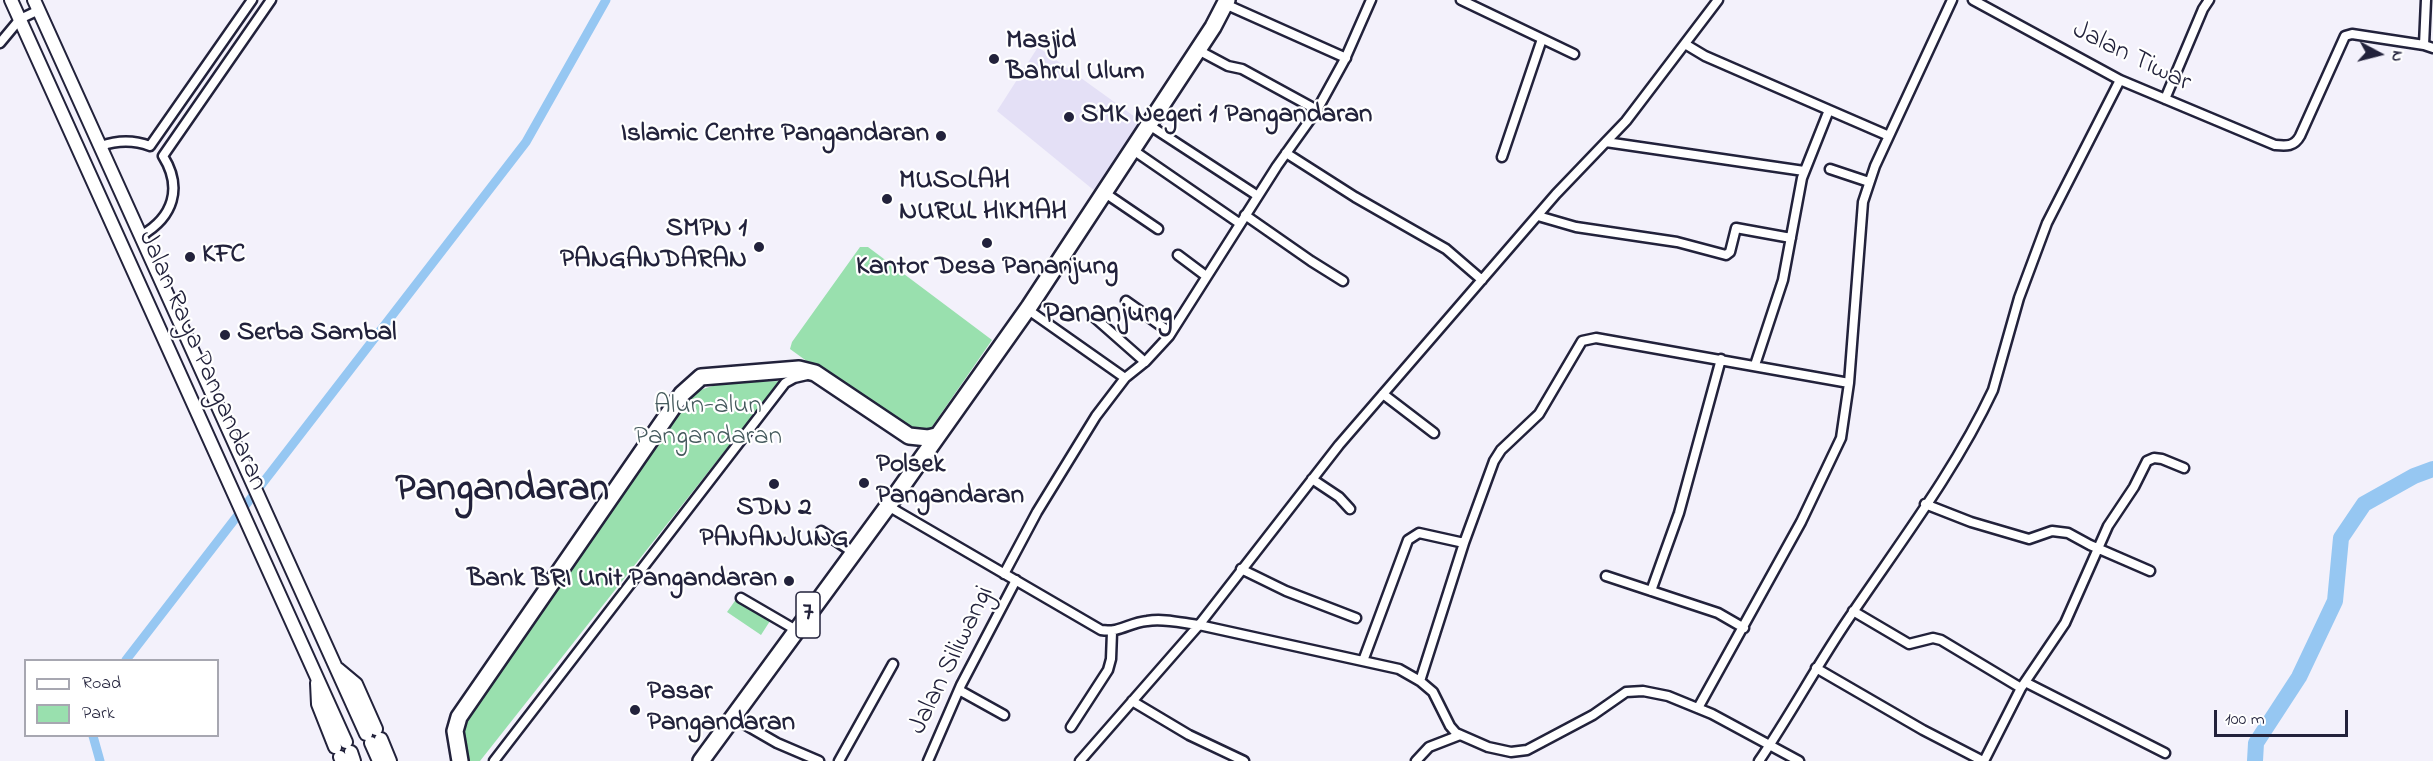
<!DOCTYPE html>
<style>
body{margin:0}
#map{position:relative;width:2433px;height:761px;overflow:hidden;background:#f3f1fb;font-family:"Indie Flower",sans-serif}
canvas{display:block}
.legend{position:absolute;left:24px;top:659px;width:195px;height:78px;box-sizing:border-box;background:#fff;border:2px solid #a7a7b1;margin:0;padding:8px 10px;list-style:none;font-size:18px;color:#22223b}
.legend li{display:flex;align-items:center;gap:12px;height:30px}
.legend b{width:30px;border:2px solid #a7a7b1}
.north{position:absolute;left:2349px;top:24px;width:60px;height:60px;-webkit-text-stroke:4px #fff;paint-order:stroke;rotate:97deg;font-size:16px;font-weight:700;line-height:24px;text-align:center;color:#22223b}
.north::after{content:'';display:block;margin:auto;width:21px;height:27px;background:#22223b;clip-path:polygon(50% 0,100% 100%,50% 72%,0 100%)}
.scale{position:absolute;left:2214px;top:710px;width:134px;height:27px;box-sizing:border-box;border:3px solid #22223b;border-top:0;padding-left:8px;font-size:18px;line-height:21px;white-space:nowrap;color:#22223b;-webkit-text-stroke:4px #fff;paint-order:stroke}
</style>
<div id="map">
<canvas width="2433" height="761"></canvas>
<ul class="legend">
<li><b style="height:8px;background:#fff"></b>Road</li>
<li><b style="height:16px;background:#99e0ae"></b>Park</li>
</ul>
<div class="north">N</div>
<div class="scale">100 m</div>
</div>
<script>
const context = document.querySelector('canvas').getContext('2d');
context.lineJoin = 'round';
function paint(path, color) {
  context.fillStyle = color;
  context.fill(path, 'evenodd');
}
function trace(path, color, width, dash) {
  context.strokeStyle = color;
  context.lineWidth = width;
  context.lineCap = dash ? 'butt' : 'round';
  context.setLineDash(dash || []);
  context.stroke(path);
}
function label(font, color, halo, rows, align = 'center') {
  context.font = font + ' "Indie Flower",sans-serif';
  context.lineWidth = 4.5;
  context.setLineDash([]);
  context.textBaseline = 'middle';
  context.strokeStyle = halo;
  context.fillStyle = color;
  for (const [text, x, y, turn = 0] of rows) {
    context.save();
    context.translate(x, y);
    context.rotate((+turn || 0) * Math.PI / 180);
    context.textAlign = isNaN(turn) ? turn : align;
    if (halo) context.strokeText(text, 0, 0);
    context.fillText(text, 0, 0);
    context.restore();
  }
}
paint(new Path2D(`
 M 1038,47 L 1142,122 L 1096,192 L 997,111 Z`), '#e4e0f6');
paint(new Path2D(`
 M 860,247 L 868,247 L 992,340 L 929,431 L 920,434 L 837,383 L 790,349 L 792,342 Z
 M 780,381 L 480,761 L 467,761 L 461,737 L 465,723 L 692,395 C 716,379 753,382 780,381 Z
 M 737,598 L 770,621 L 761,635 L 727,612 Z`), '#99e0ae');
trace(new Path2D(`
 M 126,660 L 526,142 L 606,0
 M 93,736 L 100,761`), '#96c7f2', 9);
trace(new Path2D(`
 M 2255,761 L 2256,743 L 2299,677 L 2335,601 L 2341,538 L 2364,504 L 2414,476 L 2433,469`), '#96c7f2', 16);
const street = new Path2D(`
 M 1461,0 L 1574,54
 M 1973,0 L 2120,80 L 2275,145 C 2286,146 2294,147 2300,136 L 2345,36 L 2352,34 L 2424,45 L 2426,0
 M 1225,4 L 1346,58
 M 0,43 L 20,19 L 39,10
 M 1685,44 L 1705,56 L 1829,110 L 1802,178 L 1783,280 L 1755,365
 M 2424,45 L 2433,48
 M 1198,50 L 1228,66 L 1242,69 L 1317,110
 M 2165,99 L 2203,9 L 2209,0
 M 1829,110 L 1889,136
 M 1149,125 L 1258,196
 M 1606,142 L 1804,171
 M 101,146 C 118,140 134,140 150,146 L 252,0
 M 1133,150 L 1239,223
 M 1286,153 L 1355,197 L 1446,249 L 1482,280
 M 1502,157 L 1542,39
 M 1830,169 L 1869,182
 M 1105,193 L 1158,229
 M 1245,215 L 1311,261 L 1343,281
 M 1538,216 L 1576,227 L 1677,242 L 1726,255 L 1730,252 L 1736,228 L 1791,238
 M 142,235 C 173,217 183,188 163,156 L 271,0
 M 1178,255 L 1206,276
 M 1126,301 L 1171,333
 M 1027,309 L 1125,378
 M 1094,317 L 1145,362
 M 1383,394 L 1434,433
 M 1312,479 L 1339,497 L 1350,509
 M 1925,504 L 1971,522 L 2029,539 L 2052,531 L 2068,533 L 2090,545 L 2150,571
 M 888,506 L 1101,630 C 1120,633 1128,623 1147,621 C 1164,618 1182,623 1199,625 L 1399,669 L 1420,681 L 1433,692 L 1450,726 L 1456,733 L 1488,747 L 1511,752 L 1527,750 L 1593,715 L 1626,692 L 1643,691 L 1668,696 L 1712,714 L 1799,761
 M 821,531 L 854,553
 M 1241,569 L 1286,591 L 1356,618
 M 1004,574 L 1037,512 L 1096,416 L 1125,378 L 1145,362 L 1169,336 L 1277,166 L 1317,110 L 1345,59 L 1371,0
 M 1606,576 L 1718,613 L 1744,628
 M 1651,591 L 1679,513 L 1721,359
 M 741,598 L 796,630
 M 1853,611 L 1909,644 L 1933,638 L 1941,640 L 2021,688
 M 1363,661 L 1408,540 L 1419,533 L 1464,543
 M 1816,668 L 1923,730 L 1983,761
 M 1420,681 L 1464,543 L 1494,461 L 1501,450 L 1539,414 L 1582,341 L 1596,338 L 1849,383
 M 2025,682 L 2165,753
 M 959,690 L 1004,715
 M 1132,701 L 1189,735 L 1244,761
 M 1698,708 L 1801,522 L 1841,438 L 1849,383 L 1863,202 L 1875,166 L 1952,0
 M 732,717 L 777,743 L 819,761
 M 1071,727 L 1108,670 L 1111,659 L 1112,632
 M 494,761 L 785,383 L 794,378 L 807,375
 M 839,761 L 893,664
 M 928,761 L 961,685 L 1016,580
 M 1080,761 L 1199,625 L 1339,445 L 1556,194 L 1626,121 L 1718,0
 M 1416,761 L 1429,747 L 1460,735
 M 1759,761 C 1791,714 1817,665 1849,618 C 1899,544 1955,471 1993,390 L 2019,298 L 2047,223 L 2120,80
 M 1984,761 L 2021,688 L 2065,623 L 2108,526 L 2134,487 L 2147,461 L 2154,458 L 2162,459 L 2184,468`);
const secondary = new Path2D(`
 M 11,0 L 346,742
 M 34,0 L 366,734
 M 338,669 L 356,684 L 376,729
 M 317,683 L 318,704 L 335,747
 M 381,739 L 390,761
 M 371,743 L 379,761
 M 351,752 L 354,761
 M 340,757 L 342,761`);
const highway = new Path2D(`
 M 460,761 L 455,731 L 459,717 L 682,394 L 701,377 L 799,369 L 815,373 L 909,436 L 928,438 L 936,436
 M 701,761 L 888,506 L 1029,307 L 1213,27 L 1227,0`);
trace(street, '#22223b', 13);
trace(secondary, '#22223b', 16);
trace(highway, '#22223b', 20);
trace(street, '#fff', 8);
trace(secondary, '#fff', 12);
trace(highway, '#fff', 15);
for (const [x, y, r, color] of [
 [994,59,6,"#22223b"],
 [1069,117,6,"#22223b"],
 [941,136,6,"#22223b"],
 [887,199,6,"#22223b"],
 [987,243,6,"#22223b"],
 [759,247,6,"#22223b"],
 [190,257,6,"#22223b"],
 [225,335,6,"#22223b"],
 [864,483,6,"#22223b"],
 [774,484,6,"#22223b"],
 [789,581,6,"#22223b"],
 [635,710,6,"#22223b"]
]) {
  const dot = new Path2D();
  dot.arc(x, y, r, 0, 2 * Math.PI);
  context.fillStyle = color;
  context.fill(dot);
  trace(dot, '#fff', 2);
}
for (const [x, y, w] of [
 [808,615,24]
]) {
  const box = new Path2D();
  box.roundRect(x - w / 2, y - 23, w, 46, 4.5);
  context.fillStyle = '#fff';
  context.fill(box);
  trace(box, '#22223b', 1.5);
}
label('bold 26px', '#22223b', null, [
 ["7",808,615]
]);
label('bold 27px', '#22223b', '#fff', [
 ["Masjid",1006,43],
 ["Bahrul Ulum",1006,74],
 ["SMK Negeri 1 Pangandaran",1081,117],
 ["Islamic Centre Pangandaran",929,136,"right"],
 ["MUSOLAH",899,183],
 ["NURUL HIKMAH",899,214],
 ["SMPN 1",747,231,"right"],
 ["PANGANDARAN",747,262,"right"],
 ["KFC",202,257],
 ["Kantor Desa Pananjung",987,269,"center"],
 ["Serba Sambal",237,335],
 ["Polsek",876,467],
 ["Pangandaran",876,498],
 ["SDN 2",774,510,"center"],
 ["PANANJUNG",774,541,"center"],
 ["Bank BRI Unit Pangandaran",777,581,"right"],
 ["Pasar",647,694],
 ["Pangandaran",647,725]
], 'left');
label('27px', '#22223b', '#fff', [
 ["Jalan Tiwar",2131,58,26],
 ["Jalan Raya Pangandaran",201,361,66],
 ["Jalan Siliwangi",953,661,-64]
]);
label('27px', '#465b5e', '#fff', [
 ["Alun-alun",708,408],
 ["Pangandaran",708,439]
]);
label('bold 30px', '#22223b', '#fff', [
 ["Pananjung",1108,316]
]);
label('bold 39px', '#22223b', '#fff', [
 ["Pangandaran",502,493]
]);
</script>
